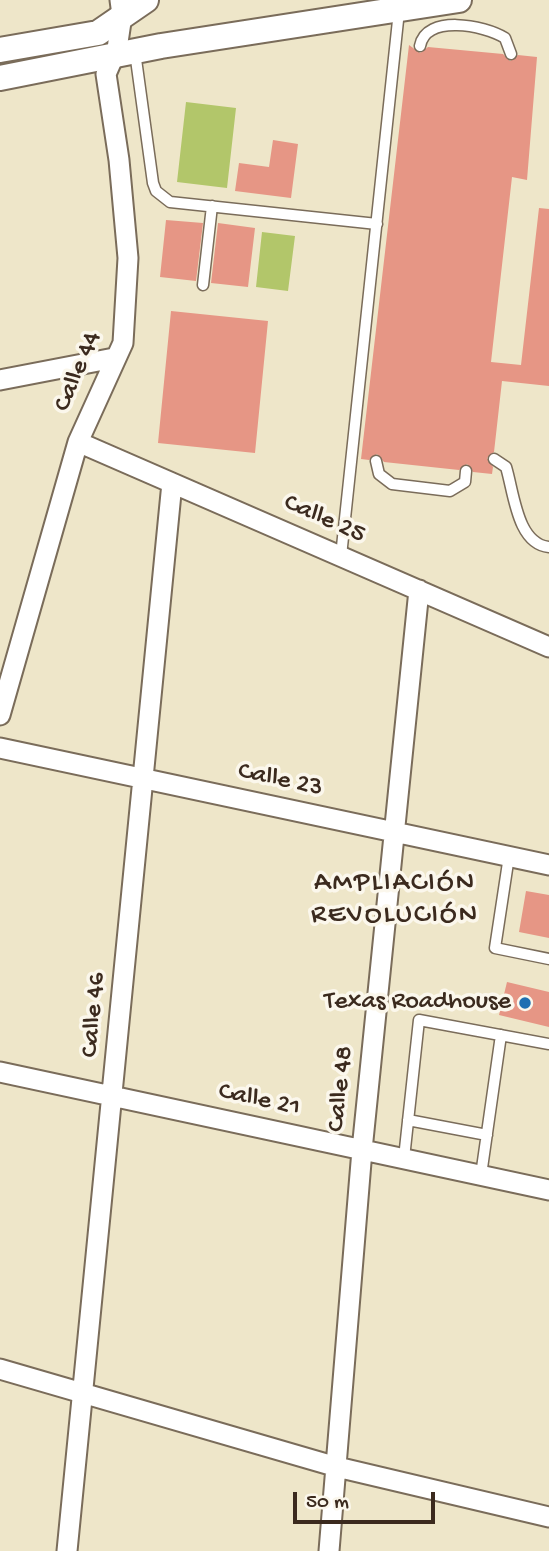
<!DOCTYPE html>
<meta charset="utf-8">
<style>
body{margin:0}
#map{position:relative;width:549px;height:1551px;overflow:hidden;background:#eee6c9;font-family:"Gochi Hand",sans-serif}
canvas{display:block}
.scale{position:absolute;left:293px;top:1492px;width:142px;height:32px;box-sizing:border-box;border:4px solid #3b2a1e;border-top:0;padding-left:9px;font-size:21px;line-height:24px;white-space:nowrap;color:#3b2a1e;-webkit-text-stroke:5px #fbf7ec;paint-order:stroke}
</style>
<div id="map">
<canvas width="549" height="1551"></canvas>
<div class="scale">50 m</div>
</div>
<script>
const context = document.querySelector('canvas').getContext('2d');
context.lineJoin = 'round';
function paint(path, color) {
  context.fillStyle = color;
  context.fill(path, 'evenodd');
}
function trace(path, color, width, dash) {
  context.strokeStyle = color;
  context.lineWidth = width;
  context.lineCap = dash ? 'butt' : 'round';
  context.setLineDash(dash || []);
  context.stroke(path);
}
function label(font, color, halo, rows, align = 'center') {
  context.font = font + ' "Gochi Hand",sans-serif';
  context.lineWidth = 7;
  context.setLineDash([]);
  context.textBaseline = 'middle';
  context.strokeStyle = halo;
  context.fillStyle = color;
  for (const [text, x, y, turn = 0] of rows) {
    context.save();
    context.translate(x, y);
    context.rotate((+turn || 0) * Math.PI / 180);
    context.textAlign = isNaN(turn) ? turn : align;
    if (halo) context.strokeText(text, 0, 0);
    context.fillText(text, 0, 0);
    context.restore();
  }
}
paint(new Path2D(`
 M 186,102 L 236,108 L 227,188 L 177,182 Z
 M 262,232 L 295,236 L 288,291 L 256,287 Z`), '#b2c66a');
paint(new Path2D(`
 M 409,45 L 420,53 L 428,47 L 503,54 L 510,61 L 518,55 L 537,57 L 527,180 L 512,177 L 491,362 L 521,365 L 539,208 L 549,209 L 549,386 L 502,381 L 494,452 L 487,458 L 493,467 L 492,474 L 473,472 L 467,464 L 459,470 L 384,462 L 377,454 L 369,460 L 361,459 Z
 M 273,140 L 298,144 L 291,198 L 235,191 L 239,163 L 269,167 Z
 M 166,220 L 203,223 L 196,281 L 160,277 Z
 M 218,223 L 255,228 L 248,287 L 211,283 Z
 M 171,311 L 268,321 L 255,453 L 158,443 Z
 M 526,891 L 549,895 L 549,938 L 519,932 Z
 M 507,982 L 549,992 L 549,1027 L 499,1015 Z`), '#e69685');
const service = new Path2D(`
 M 420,46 C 426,14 484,25 505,38 L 511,54
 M 135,52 L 153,183 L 156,191 L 170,202 L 377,224
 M 203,285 L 212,206
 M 494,459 L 506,467 C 514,493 517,544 549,547
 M 376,461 L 379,474 L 392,484 L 450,491 L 465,482 L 466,471
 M 341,556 L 399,11
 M 509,856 L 495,948 L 549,959
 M 408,1120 L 487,1135
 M 404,1158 L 419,1020 L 549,1044
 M 481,1175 L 501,1035`);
const minor = new Path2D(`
 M 0,380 L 114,358
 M 78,442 L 549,647
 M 0,715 L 78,442 L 123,343 L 128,258 L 119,160 L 106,74 L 117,49 L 122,15 L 120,0
 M 0,748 L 549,865
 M 0,1072 L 549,1190
 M 0,1369 L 337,1467 L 549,1517
 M 67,1551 L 172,483
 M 329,1551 L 362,1150 L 419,590`);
const tertiary = new Path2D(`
 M 0,50 L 98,33 L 146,0
 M 0,78 L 161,46 L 459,0`);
trace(service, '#7a6c5a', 13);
trace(minor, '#7a6c5a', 23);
trace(tertiary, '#7a6c5a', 28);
trace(service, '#fff', 10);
trace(minor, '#fff', 19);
trace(tertiary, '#fff', 24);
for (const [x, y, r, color] of [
 [525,1003,7,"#1f6fb2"]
]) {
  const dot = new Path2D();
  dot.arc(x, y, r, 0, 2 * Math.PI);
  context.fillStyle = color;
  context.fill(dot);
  trace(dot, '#fbf7ec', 2.5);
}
label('26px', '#3b2a1e', '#fbf7ec', [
 ["Calle 44",79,372,-67],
 ["Calle 25",324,520,24],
 ["Calle 23",280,781,12],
 ["Calle 46",95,1015,-85],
 ["Calle 48",342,1089,-84],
 ["Calle 21",259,1101,12]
]);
label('26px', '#3b2a1e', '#fbf7ec', [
 ["Texas Roadhouse",511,1003]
], 'right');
context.letterSpacing = '2px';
label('28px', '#3b2a1e', '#fbf7ec', [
 ["AMPLIACIÓN",395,885],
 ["REVOLUCIÓN",395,917]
]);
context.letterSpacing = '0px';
</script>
